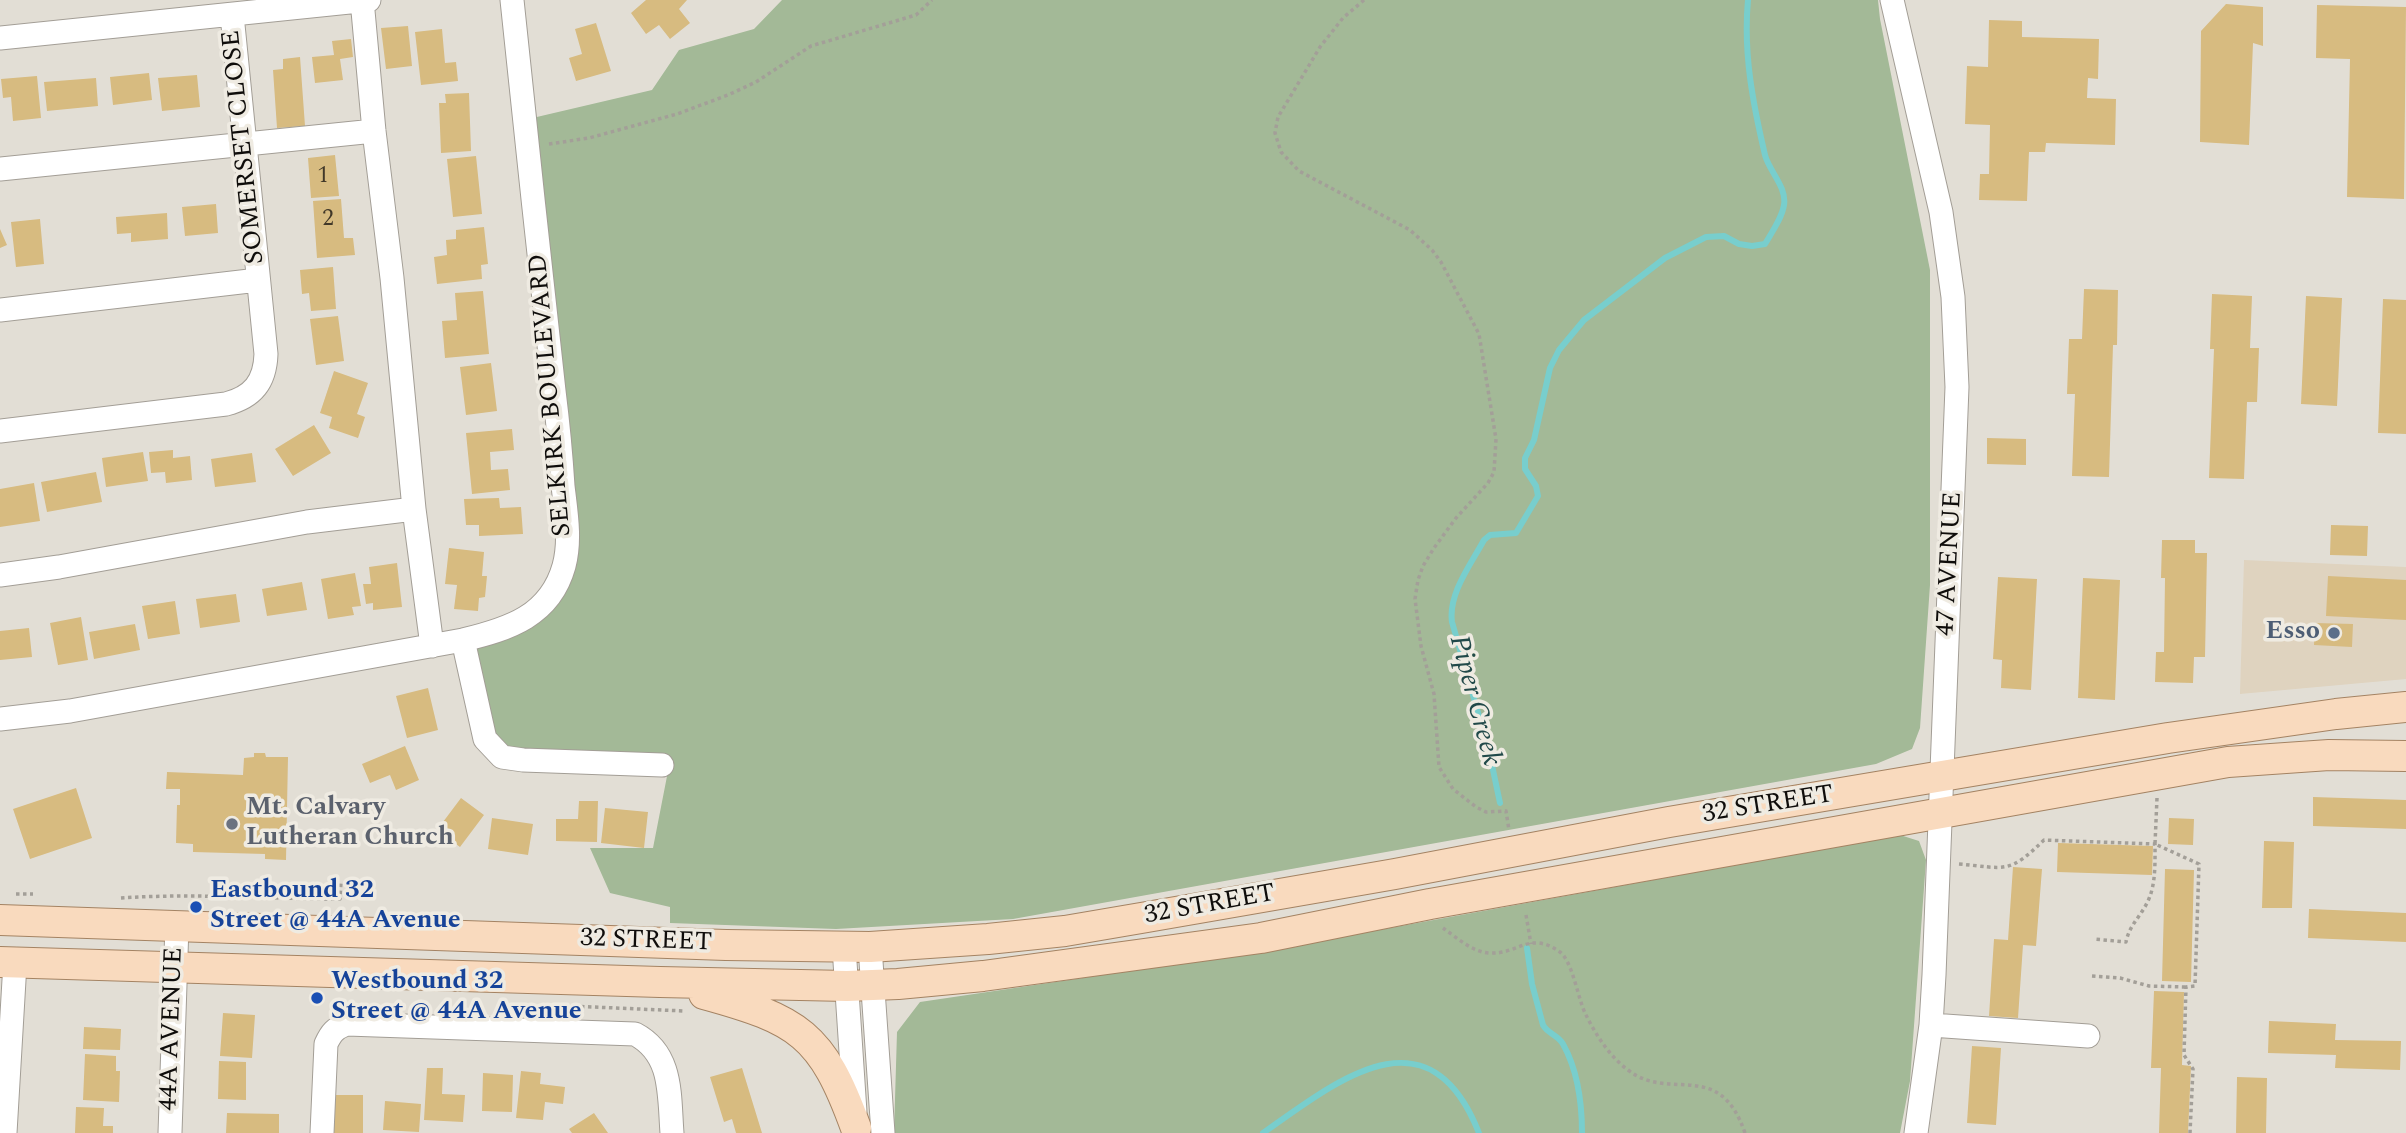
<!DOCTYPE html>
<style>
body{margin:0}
canvas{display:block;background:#e2ded5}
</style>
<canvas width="2406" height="1133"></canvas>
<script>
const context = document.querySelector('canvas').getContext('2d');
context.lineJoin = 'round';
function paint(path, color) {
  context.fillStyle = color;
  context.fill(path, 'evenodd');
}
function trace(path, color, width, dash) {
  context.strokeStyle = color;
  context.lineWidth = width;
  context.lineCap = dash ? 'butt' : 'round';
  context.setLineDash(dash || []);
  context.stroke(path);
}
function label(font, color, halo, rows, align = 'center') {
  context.font = font + ' Spectral,serif';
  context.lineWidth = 7;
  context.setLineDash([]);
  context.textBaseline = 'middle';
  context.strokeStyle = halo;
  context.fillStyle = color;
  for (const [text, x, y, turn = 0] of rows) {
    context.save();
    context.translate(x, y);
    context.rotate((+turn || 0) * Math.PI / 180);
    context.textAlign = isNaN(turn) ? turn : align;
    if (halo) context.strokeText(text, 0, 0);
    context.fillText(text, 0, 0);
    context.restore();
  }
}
paint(new Path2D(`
 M 2244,560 L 2406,567 L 2406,679 L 2240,694 Z`), '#dfd3bf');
paint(new Path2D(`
 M 782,0 L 1878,0 L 1880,19 L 1930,270 L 1930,585 L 1920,728 L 1912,749 L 1876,764 L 1013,919 L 836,929 L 670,923 L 670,907 L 610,893 L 590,848 L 653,848 L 669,766 L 502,757 L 463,640 L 519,622 L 564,566 L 524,120 L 652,90 L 679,50 L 754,29 Z
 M 1900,835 L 1919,841 L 1926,860 L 1910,1081 L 1900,1133 L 894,1133 L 897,1032 L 920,1002 L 1258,952 Z`), '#a3b997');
trace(new Path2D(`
 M 1500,803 L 1489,751 L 1452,622 C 1448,594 1471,564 1484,540 L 1490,535 L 1516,533 L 1538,496 L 1536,486 L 1525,469 L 1525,458 L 1534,440 L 1550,368 L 1559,350 L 1584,320 L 1665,258 L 1706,237 L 1724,236 L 1739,244 L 1752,246 L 1765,244 C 1772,232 1782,218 1784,205 C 1787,187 1769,171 1765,155 C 1753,104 1743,53 1748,0
 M 1527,948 L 1532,984 L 1543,1025 C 1548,1034 1558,1035 1563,1044 C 1578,1071 1582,1103 1582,1133
 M 1263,1133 C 1338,1080 1429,1006 1479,1133`), '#78cecd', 6);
paint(new Path2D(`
 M 646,0 L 687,0 L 679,9 L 690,23 L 670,39 L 659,25 L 646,34 L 631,13 Z
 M 2226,4 L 2263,7 L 2263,46 L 2253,43 L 2249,145 L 2200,142 L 2201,31 Z
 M 2317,5 L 2406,7 L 2404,199 L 2347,197 L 2350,59 L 2316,58 Z
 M 1989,20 L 2022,21 L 2022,37 L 2099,39 L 2098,79 L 2088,78 L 2087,98 L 2116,99 L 2115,145 L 2046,143 L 2045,152 L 2029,152 L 2027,201 L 1979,200 L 1980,174 L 1989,174 L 1990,125 L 1965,124 L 1967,66 L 1988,67 Z
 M 596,23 L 611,71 L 576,81 L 569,58 L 582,54 L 575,29 Z
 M 408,26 L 412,66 L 386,69 L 381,28 Z
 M 442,29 L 445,63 L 456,62 L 458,81 L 421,85 L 415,32 Z
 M 351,39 L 353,57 L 340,59 L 343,80 L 315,83 L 312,57 L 334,55 L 332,41 Z
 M 300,57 L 305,126 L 277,128 L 273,70 L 283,69 L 283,59 Z
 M 149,73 L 152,100 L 113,105 L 110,77 Z
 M 197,75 L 200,107 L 162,111 L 158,78 Z
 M 37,76 L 41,118 L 13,121 L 11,97 L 3,98 L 1,79 Z
 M 96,78 L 98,106 L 47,111 L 44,82 Z
 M 469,93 L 471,151 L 441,153 L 439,103 L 446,103 L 445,94 Z
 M 335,155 L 339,196 L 311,198 L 308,158 Z
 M 476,156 L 482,214 L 453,217 L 447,159 Z
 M 341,199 L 344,238 L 353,238 L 355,255 L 317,258 L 313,201 Z
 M 216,204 L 218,233 L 185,236 L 182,207 Z
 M 167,213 L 168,239 L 131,242 L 131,233 L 117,234 L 116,217 Z
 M 40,219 L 44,264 L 16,267 L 11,222 Z
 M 484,227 L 488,264 L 481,265 L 482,279 L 437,284 L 434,257 L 447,255 L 446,240 L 456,239 L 456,230 Z
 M 0,229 L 7,245 L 0,248 Z
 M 333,267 L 336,309 L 311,311 L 309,293 L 302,294 L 300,270 Z
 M 2084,289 L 2118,290 L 2117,345 L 2113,345 L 2109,477 L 2072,476 L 2075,394 L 2067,394 L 2069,339 L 2082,339 Z
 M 483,291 L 489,354 L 445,358 L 442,321 L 457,320 L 455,293 Z
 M 2212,294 L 2252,296 L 2250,348 L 2259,348 L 2257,402 L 2247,402 L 2244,479 L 2209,478 L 2214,349 L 2210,349 Z
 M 2306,296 L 2342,298 L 2337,406 L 2301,404 Z
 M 2383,299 L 2406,300 L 2406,434 L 2378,433 Z
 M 338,316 L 344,361 L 316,365 L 310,319 Z
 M 491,363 L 497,411 L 466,415 L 460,367 Z
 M 334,371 L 368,383 L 357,414 L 365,417 L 358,438 L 329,428 L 332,417 L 320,413 Z
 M 314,425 L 331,453 L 293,476 L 275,449 Z
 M 512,429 L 514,450 L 490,452 L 491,470 L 508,469 L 510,490 L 472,494 L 466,433 Z
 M 1987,438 L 2026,439 L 2026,465 L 1987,464 Z
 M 173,450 L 173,458 L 190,456 L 192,480 L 166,483 L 165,472 L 151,473 L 149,452 Z
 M 143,452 L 148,481 L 106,487 L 102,458 Z
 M 252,453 L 256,482 L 215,487 L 211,459 Z
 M 96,472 L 102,502 L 47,512 L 41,482 Z
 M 34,483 L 40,521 L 0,527 L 0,489 Z
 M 499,498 L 500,508 L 521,507 L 523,534 L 479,536 L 479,525 L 466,525 L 464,499 Z
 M 2331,525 L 2368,526 L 2367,556 L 2330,555 Z
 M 2162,540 L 2195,540 L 2195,553 L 2207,553 L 2205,657 L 2194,657 L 2193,683 L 2155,682 L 2156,652 L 2164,652 L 2165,578 L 2161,578 Z
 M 449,548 L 484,552 L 482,576 L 487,576 L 485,597 L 479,598 L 478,611 L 454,609 L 457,585 L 445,584 Z
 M 397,563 L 402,607 L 373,610 L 373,603 L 366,604 L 363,584 L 371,584 L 369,567 Z
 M 355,573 L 361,606 L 352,607 L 354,615 L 328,619 L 321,579 Z
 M 2328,576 L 2406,580 L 2406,620 L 2326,616 Z
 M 1998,577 L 2037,579 L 2031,690 L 2001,688 L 2002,660 L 1993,659 Z
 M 2083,578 L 2120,580 L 2115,700 L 2078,698 Z
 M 302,582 L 307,610 L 267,616 L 262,589 Z
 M 236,594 L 240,622 L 200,628 L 196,599 Z
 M 175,601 L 180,634 L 148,639 L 142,606 Z
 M 81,617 L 88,660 L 58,665 L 50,623 Z
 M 2315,623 L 2353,624 L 2352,647 L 2314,645 Z
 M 135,624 L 140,650 L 94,659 L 89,632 Z
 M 29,628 L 32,657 L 0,660 L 0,631 Z
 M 428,688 L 438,730 L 407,738 L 396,696 Z
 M 405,746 L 419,780 L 396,790 L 390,775 L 370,783 L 362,764 Z
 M 254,753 L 265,753 L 266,757 L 288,757 L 286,860 L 265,859 L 265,854 L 193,852 L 193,844 L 176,843 L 177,805 L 180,805 L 180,789 L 166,789 L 167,772 L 243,775 L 244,758 L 254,757 Z
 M 76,788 L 92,838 L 30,859 L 13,809 Z
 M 2313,797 L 2406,800 L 2406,829 L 2313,826 Z
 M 461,798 L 484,815 L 460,847 L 437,830 Z
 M 579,801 L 598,801 L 597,842 L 556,841 L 556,819 L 578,819 Z
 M 605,808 L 648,812 L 644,848 L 601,843 Z
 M 492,818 L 533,824 L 528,855 L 488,849 Z
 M 2169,818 L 2194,819 L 2193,845 L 2168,844 Z
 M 2264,841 L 2294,842 L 2292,908 L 2262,908 Z
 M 2058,843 L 2153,846 L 2152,875 L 2057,872 Z
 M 2013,867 L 2042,869 L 2036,946 L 2023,945 L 2018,1018 L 1989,1016 L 1994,939 L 2008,940 Z
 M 2165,869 L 2194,870 L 2191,982 L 2162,981 Z
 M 2309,909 L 2406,913 L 2406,942 L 2308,938 Z
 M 2154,991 L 2184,992 L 2182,1065 L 2191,1066 L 2188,1133 L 2159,1133 L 2161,1068 L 2151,1068 Z
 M 223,1013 L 255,1015 L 252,1058 L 220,1056 Z
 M 2269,1021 L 2336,1024 L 2335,1040 L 2401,1041 L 2400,1070 L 2335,1068 L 2336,1055 L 2268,1053 Z
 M 84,1027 L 121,1029 L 120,1050 L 83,1049 Z
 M 1972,1046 L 2001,1048 L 1996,1125 L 1967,1123 Z
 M 85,1054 L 116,1056 L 116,1071 L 120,1071 L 119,1102 L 83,1100 Z
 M 219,1061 L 246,1062 L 246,1100 L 218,1099 Z
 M 427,1068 L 443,1068 L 442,1094 L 465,1095 L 463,1122 L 424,1120 Z
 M 742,1068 L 762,1133 L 736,1133 L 732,1119 L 724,1122 L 710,1077 Z
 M 521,1071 L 541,1073 L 540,1084 L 565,1087 L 563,1104 L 545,1102 L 543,1120 L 516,1118 Z
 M 483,1073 L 513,1075 L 512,1112 L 482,1111 Z
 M 2237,1077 L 2267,1078 L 2266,1133 L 2236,1133 Z
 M 334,1095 L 363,1095 L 363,1133 L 333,1133 Z
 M 385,1101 L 421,1104 L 419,1132 L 383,1130 Z
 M 76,1107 L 104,1108 L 103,1126 L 113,1126 L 113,1133 L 75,1133 Z
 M 227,1113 L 279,1114 L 279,1133 L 226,1133 Z
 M 594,1113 L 608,1133 L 572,1133 L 569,1129 Z`), '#d7bb80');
const minor = new Path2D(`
 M 362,0 L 374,131 L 392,278 L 414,509 L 432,646
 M 1892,0 L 1941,212 L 1953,297 L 1957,387 L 1934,975 L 1931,1025 L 1916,1133
 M 0,38 L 369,0
 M 0,169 L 374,131
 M 0,310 L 258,280
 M 0,431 L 226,404 C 253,397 265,382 266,354 L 232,15
 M 0,575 L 59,567 L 307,522 L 414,509
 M 463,640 L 485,739 L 502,757 L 523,760 L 662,765
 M 0,719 L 70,711 L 463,640 C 509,629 550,616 564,566 C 571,540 566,512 563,486 C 561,454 558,423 554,391 C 540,261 525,130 512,0
 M 844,947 L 855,1112
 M 870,947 L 883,1133
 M 1931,1025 L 2088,1036
 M 5,1133 L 15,963
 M 170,1133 L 177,925
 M 322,1133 L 326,1044 C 331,1033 335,1028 347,1024 L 635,1034 C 673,1054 669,1095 672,1133`);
const major = new Path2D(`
 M 0,920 L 726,945 L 870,947 L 988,939 L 1065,931 L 1147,917 L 1395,874 L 1669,822 L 2168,738 L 2336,714 L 2406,707
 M 0,962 L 660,982 L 847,986 L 898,984 L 983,976 L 1261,938 L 1430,904 L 2228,762 L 2329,755 L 2406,756
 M 704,994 C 799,1020 822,1034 856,1128`);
trace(minor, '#a39e96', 25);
trace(major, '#a48363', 32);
trace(new Path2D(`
 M 1364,0 L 1343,18 L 1320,47 L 1278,117 L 1275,133 L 1281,152 L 1299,171 L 1410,230 L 1432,250 L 1441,262 L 1479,334 L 1496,439 L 1494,472 L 1488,483 L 1456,518 L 1434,548 L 1423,566 L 1418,580 L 1415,599 L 1421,646 L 1434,694 L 1439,767 L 1453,789 L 1476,807 L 1486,812 L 1506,811 L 1509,830
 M 549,144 L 589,138 L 677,114 L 728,95 L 756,82 L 811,46 L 916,15 L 932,0
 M 2157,798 L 2155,844 L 2199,864 L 2195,986 L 2186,987 L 2184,1055 L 2193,1069 L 2190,1133
 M 1959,864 C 2006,868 2008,875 2044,840 L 2155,844 C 2155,863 2156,886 2147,903 C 2140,917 2129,926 2126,942 L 2094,939
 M 16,894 L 33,894
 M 121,898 C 194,893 267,899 340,899 L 341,881
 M 1526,915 L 1531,944
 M 1443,928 C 1456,937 1472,952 1489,953 C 1518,955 1529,930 1560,952 C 1573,962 1578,1000 1586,1015 C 1596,1035 1610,1057 1628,1070 C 1670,1103 1719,1057 1745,1133
 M 2092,976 L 2120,978 L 2149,986 L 2186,987
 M 546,1005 L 685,1011`), '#a39f98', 3.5, [3.5, 3.5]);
trace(minor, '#fff', 23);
trace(major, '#f9dabe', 30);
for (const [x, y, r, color] of [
 [2334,633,7,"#5c6f8a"],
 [232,824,7,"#6b7280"],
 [196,907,7,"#1a4fb4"],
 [317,998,7,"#1a4fb4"]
]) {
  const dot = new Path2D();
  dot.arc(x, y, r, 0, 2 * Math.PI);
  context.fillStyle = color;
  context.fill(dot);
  trace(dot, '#efebe2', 2.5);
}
label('23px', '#413828', null, [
 ["1",323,177],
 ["2",328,220]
]);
label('26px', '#0f0d0b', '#efebe2', [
 ["SOMERSET CLOSE",245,147,-96],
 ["SELKIRK BOULEVARD",552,395,-95],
 ["47 AVENUE",1951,564,-87],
 ["32 STREET",1768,806,-9],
 ["32 STREET",1210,906,-10],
 ["32 STREET",646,942,2],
 ["44A AVENUE",173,1029,-88]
]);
label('bold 26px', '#4e5e75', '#efebe2', [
 ["Esso",2320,633]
], 'right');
label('bold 26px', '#5b616d', '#efebe2', [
 ["Mt. Calvary",246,809],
 ["Lutheran Church",246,839]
], 'left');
label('bold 26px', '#164399', '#efebe2', [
 ["Eastbound 32",210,892],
 ["Street @ 44A Avenue",210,922],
 ["Westbound 32",331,983],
 ["Street @ 44A Avenue",331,1013]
], 'left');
label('italic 28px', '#214949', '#efebe2', [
 ["Piper Creek",1473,701,75]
]);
</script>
